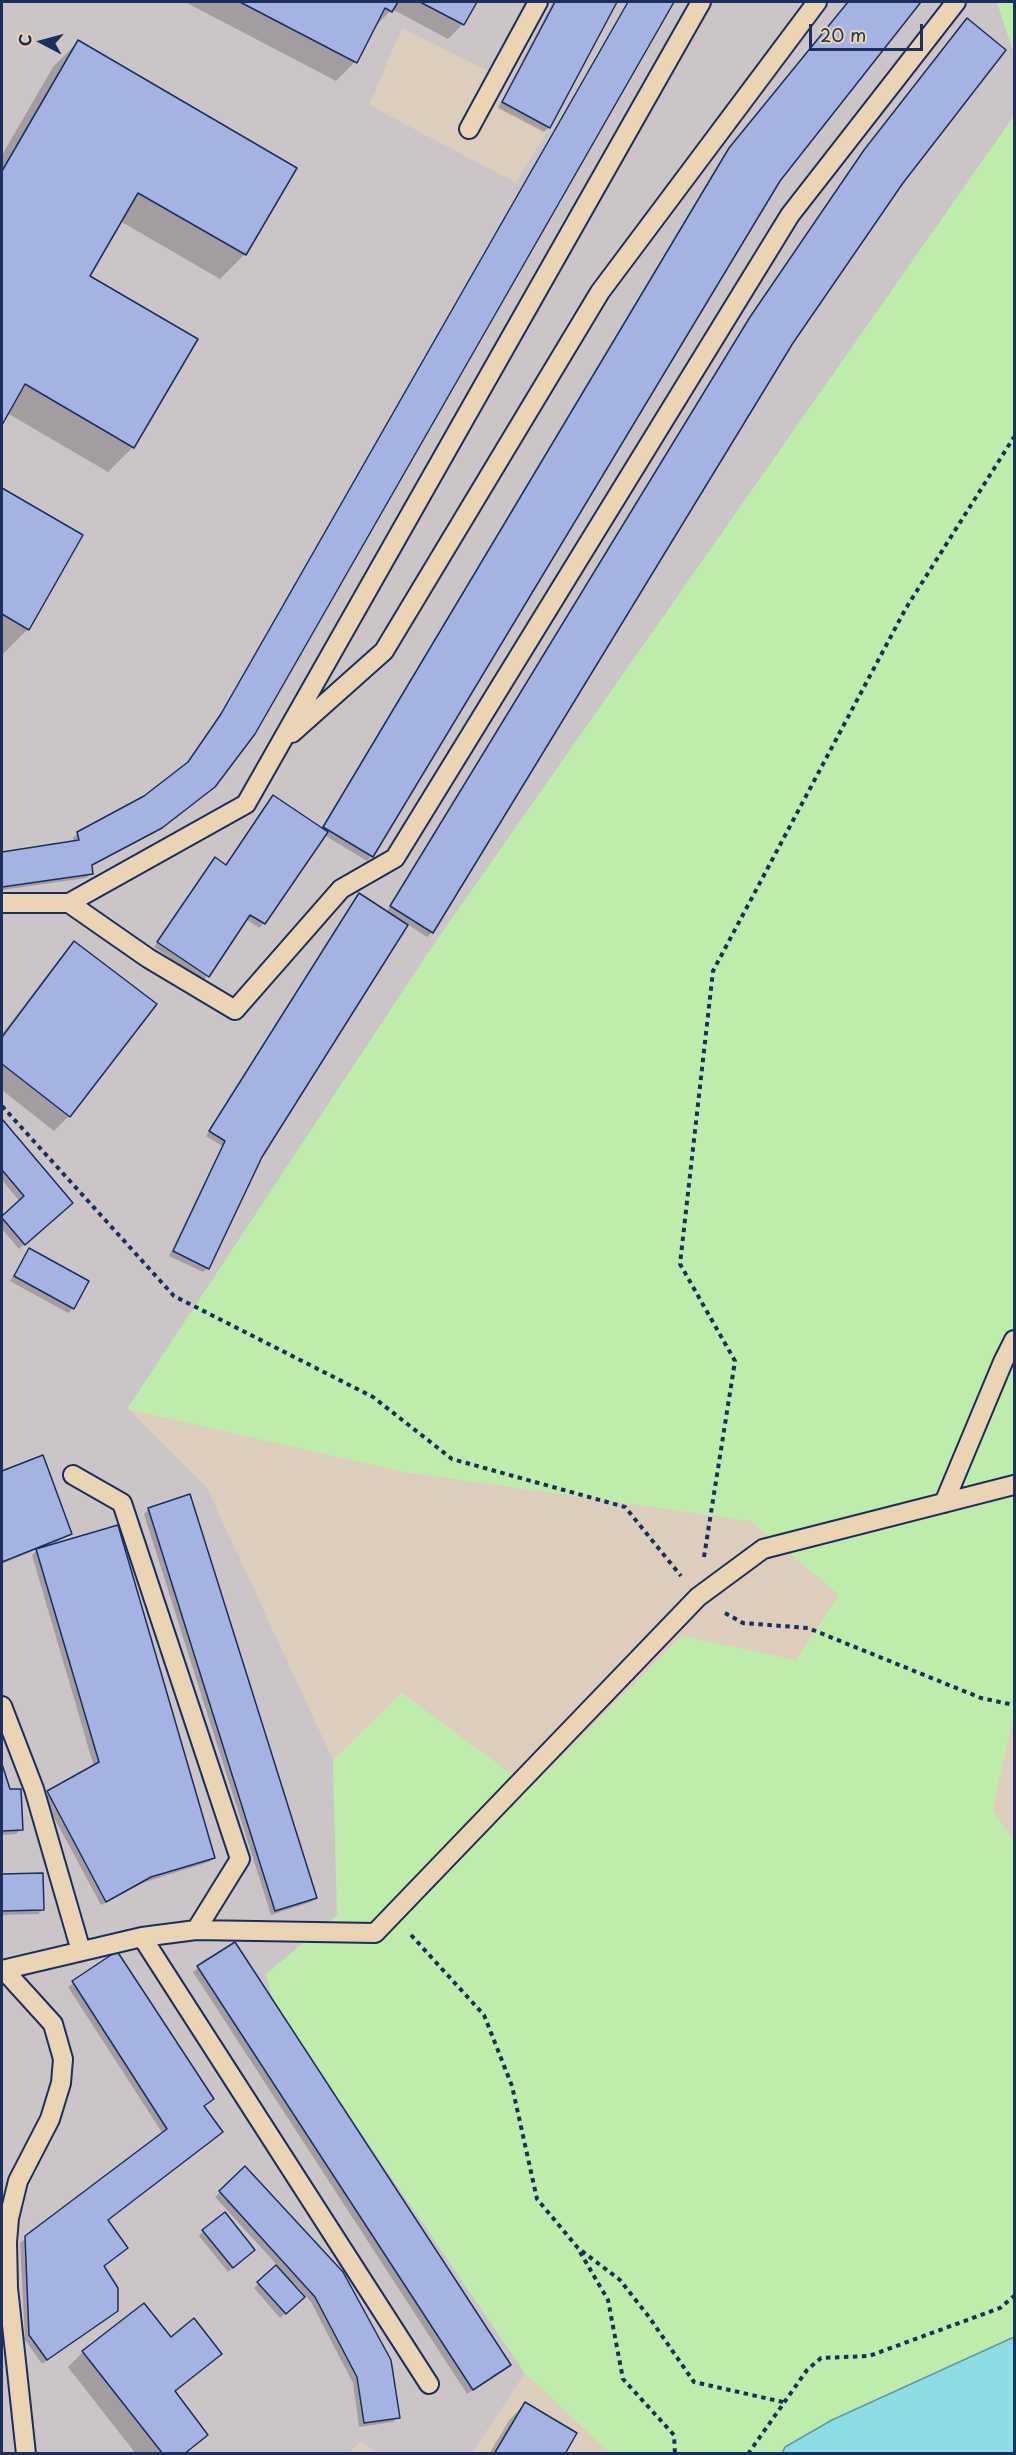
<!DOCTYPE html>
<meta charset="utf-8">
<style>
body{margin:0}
#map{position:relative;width:1016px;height:2455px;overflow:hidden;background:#dccdbd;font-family:"Playpen Sans",sans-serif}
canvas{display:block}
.frame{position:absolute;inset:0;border:3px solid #1b2f5e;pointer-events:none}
.north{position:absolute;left:12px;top:12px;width:60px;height:60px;-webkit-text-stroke:4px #ead4b3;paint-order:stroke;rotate:276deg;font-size:16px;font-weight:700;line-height:24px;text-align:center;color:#1b2f5e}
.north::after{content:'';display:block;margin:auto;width:21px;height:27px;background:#1b2f5e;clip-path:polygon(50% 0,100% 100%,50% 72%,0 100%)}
.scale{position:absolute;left:809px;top:24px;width:114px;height:27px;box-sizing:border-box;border:3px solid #1b2f5e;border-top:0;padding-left:8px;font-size:18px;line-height:21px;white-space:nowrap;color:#1b2f5e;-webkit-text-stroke:4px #ead4b3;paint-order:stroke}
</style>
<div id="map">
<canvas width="1016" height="2455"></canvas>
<div class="frame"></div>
<div class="north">С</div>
<div class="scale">20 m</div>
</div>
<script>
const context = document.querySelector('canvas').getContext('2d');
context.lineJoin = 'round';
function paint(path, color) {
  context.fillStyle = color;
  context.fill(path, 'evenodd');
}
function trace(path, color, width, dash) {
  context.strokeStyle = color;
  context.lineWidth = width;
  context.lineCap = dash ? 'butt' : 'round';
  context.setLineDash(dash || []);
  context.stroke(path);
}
paint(new Path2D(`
 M 2,2 L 526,2 L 488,71 L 402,28 L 369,105 L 516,183 L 547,131 L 496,106 L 551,2 L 997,2 L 1014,54 L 1014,116 L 432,947 L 128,1409 L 207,1488 L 333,1760 L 337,1915 L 266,1974 L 274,2005 L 525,2373 L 472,2453 L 375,2453 L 361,2441 L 348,2454 L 2,2454 Z`), '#ccc5c8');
paint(new Path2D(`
 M 997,2 L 1014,2 L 1014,54 Z
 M 1014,116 L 1014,1712 L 993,1810 L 1014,1841 L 1014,2337 L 832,2420 L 785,2447 L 782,2453 L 610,2453 L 525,2373 L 274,2005 L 266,1974 L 337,1915 L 333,1760 L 402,1693 L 530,1788 L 682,1636 L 796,1660 L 839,1595 L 751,1521 L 404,1472 L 127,1409 L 432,947 Z`), '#beedab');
const water = new Path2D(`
 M 1014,2337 L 1014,2453 L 782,2453 L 785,2447 L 832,2420 Z`);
paint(water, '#8cdde4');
trace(water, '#5f97ae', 1.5);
paint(new Path2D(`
 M 185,2 L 475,2 L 463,24 L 448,39 L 392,9 L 372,30 L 355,62 L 336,81 Z
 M 553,2 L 615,2 L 549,127 L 544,132 L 498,108 Z
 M 628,2 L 673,2 L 254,733 L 208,791 L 156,832 L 90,867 L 91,873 L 86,878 L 2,890 L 2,853 L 74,842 L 73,838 L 78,833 L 144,797 L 185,766 L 216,721 Z
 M 849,2 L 919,2 L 779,180 L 372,856 L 367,861 L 324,835 L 264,923 L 259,928 L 246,919 L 203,981 L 154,947 L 210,864 L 215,859 L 225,866 L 273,797 L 321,829 L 724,155 Z
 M 963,25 L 902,182 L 792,342 L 432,932 L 427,937 L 407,924 L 261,1157 L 208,1268 L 203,1272 L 169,1256 L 222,1146 L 206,1136 L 354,900 L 359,895 L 386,913 L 746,324 L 859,157 Z
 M 78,42 L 245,254 L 220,279 L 120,221 L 88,277 L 133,447 L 108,472 L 7,413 L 2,422 L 2,155 L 53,67 Z
 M 2,489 L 81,536 L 28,629 L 3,654 Z
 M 74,943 L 69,1116 L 54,1131 L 2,1090 L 2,1034 L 60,958 Z
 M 2,1122 L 71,1202 L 19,1249 L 2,1229 L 2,1218 L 20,1202 L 2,1180 Z
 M 29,1250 L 73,1308 L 68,1313 L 10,1281 Z
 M 42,1457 L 71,1534 L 57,1542 L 58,1544 L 214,1858 L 209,1862 L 145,1882 L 101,1905 L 43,1797 L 94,1767 L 32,1555 L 38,1549 L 2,1564 L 2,1472 Z
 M 149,1509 L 316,1898 L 311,1902 L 271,1915 L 144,1514 Z
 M 2,1768 L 21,1829 L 16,1834 L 2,1835 Z
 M 42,1875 L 43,1909 L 38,1914 L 2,1915 L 2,1876 Z
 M 117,1953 L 212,2099 L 203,2107 L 222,2132 L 106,2220 L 103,2266 L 111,2316 L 42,2364 L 25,2340 L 20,2243 L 163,2134 L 68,1987 Z
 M 198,1968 L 509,2365 L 504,2370 L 467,2394 L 193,1972 Z
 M 245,2168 L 398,2417 L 393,2422 L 359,2427 L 353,2383 L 311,2302 L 294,2283 L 292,2285 L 298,2302 L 280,2318 L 254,2288 L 277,2265 L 215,2197 Z
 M 203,2231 L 248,2255 L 228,2272 L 199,2236 Z
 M 171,2339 L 220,2354 L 174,2393 L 206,2434 L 186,2454 L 136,2454 L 68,2367 L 83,2352 Z
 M 525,2404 L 563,2454 L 489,2454 L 510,2419 Z`), '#0003');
const building = new Path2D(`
 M 240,2 L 398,2 L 392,12 L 385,8 L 357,63 Z
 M 420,2 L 477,2 L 464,25 Z
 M 555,2 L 617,2 L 550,128 L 502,102 Z
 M 628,2 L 674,2 L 255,734 L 215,787 L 162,828 L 92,865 L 93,874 L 2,887 L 2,852 L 79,840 L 77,832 L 144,796 L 188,762 L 221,714 Z
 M 848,2 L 921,2 L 780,181 L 373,857 L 323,827 L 729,148 Z
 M 967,18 L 1006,50 L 903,183 L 793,343 L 433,933 L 390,906 L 750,317 L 864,150 Z
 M 78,40 L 297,168 L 246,255 L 138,193 L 90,276 L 198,339 L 134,448 L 25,384 L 2,425 L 2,171 Z
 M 2,488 L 83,535 L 29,630 L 2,614 Z
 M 273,795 L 328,832 L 265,924 L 250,915 L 209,977 L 157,942 L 215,857 L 226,865 Z
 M 359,893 L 408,925 L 262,1157 L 209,1269 L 173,1251 L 225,1141 L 209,1131 Z
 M 74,941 L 157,1004 L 70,1117 L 2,1064 L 2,1037 Z
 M 2,1119 L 73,1203 L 25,1245 L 2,1218 L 2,1216 L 24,1196 L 2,1170 Z
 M 29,1248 L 89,1281 L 74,1309 L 14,1276 Z
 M 43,1455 L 72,1534 L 2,1562 L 2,1471 Z
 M 190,1494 L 317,1898 L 275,1911 L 148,1508 Z
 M 118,1525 L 215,1858 L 151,1877 L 106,1902 L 47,1791 L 99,1762 L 36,1549 Z
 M 2,1764 L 10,1789 L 21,1789 L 23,1830 L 2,1831 Z
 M 43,1873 L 44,1910 L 2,1911 L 2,1874 Z
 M 235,1942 L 511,2365 L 473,2390 L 197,1966 Z
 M 117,1951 L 214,2099 L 204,2106 L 223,2132 L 108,2220 L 128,2248 L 104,2266 L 118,2288 L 118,2311 L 47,2360 L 29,2335 L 25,2236 L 167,2129 L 72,1981 Z
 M 245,2166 L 343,2272 L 391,2360 L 400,2418 L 364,2423 L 357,2377 L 315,2297 L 219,2191 Z
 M 225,2212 L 255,2250 L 233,2268 L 202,2230 Z
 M 276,2265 L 305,2297 L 286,2314 L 257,2282 Z
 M 144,2303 L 171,2337 L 194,2318 L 222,2354 L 175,2391 L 208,2435 L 184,2454 L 163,2454 L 82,2351 Z
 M 525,2402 L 577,2433 L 565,2454 L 494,2454 Z`);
paint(building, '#a5b3e3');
trace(building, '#1b2f5e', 1.5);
const service = new Path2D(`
 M 469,129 L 538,2
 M 292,733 L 384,651 L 600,292 L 817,2
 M 2,903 L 69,903 L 246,804 L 701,2
 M 69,903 L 148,958 L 235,1010 L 341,889 L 395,858 L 790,215 L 956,2
 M 73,1475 L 122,1503 L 240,1859 L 196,1930
 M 944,1503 L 1003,1362 L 1014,1340
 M 2,1706 L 34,1789 L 81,1951
 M 142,1937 L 429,2384
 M 2,1970 L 142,1937 L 196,1930 L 375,1933 L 698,1597 L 763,1549 L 1014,1485
 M 4,1970 L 53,2024 L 63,2059 L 61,2083 L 50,2119 L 18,2181 L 9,2218 L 7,2242 L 8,2288 L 26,2454`);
trace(service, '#1b2f5e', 22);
trace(new Path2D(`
 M 2,1106 L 174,1296 L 373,1397 L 452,1459 L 625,1507 L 681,1576
 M 704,1557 L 735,1361 L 680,1264 L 713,971 L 906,608 L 1014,437
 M 725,1613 L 743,1623 L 808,1628 L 981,1698 L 1014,1705
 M 411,1935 L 484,2015 L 512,2086 L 537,2199 L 578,2248 L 620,2280 L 649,2317 L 694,2382 L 783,2402
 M 580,2252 L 608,2300 L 623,2379 L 674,2435 L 675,2454
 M 748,2454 L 807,2370 L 821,2358 L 869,2356 L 1000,2308 L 1014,2296`), '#1b2f5e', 4, [4.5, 4.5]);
trace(service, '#ead4b3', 18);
</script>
